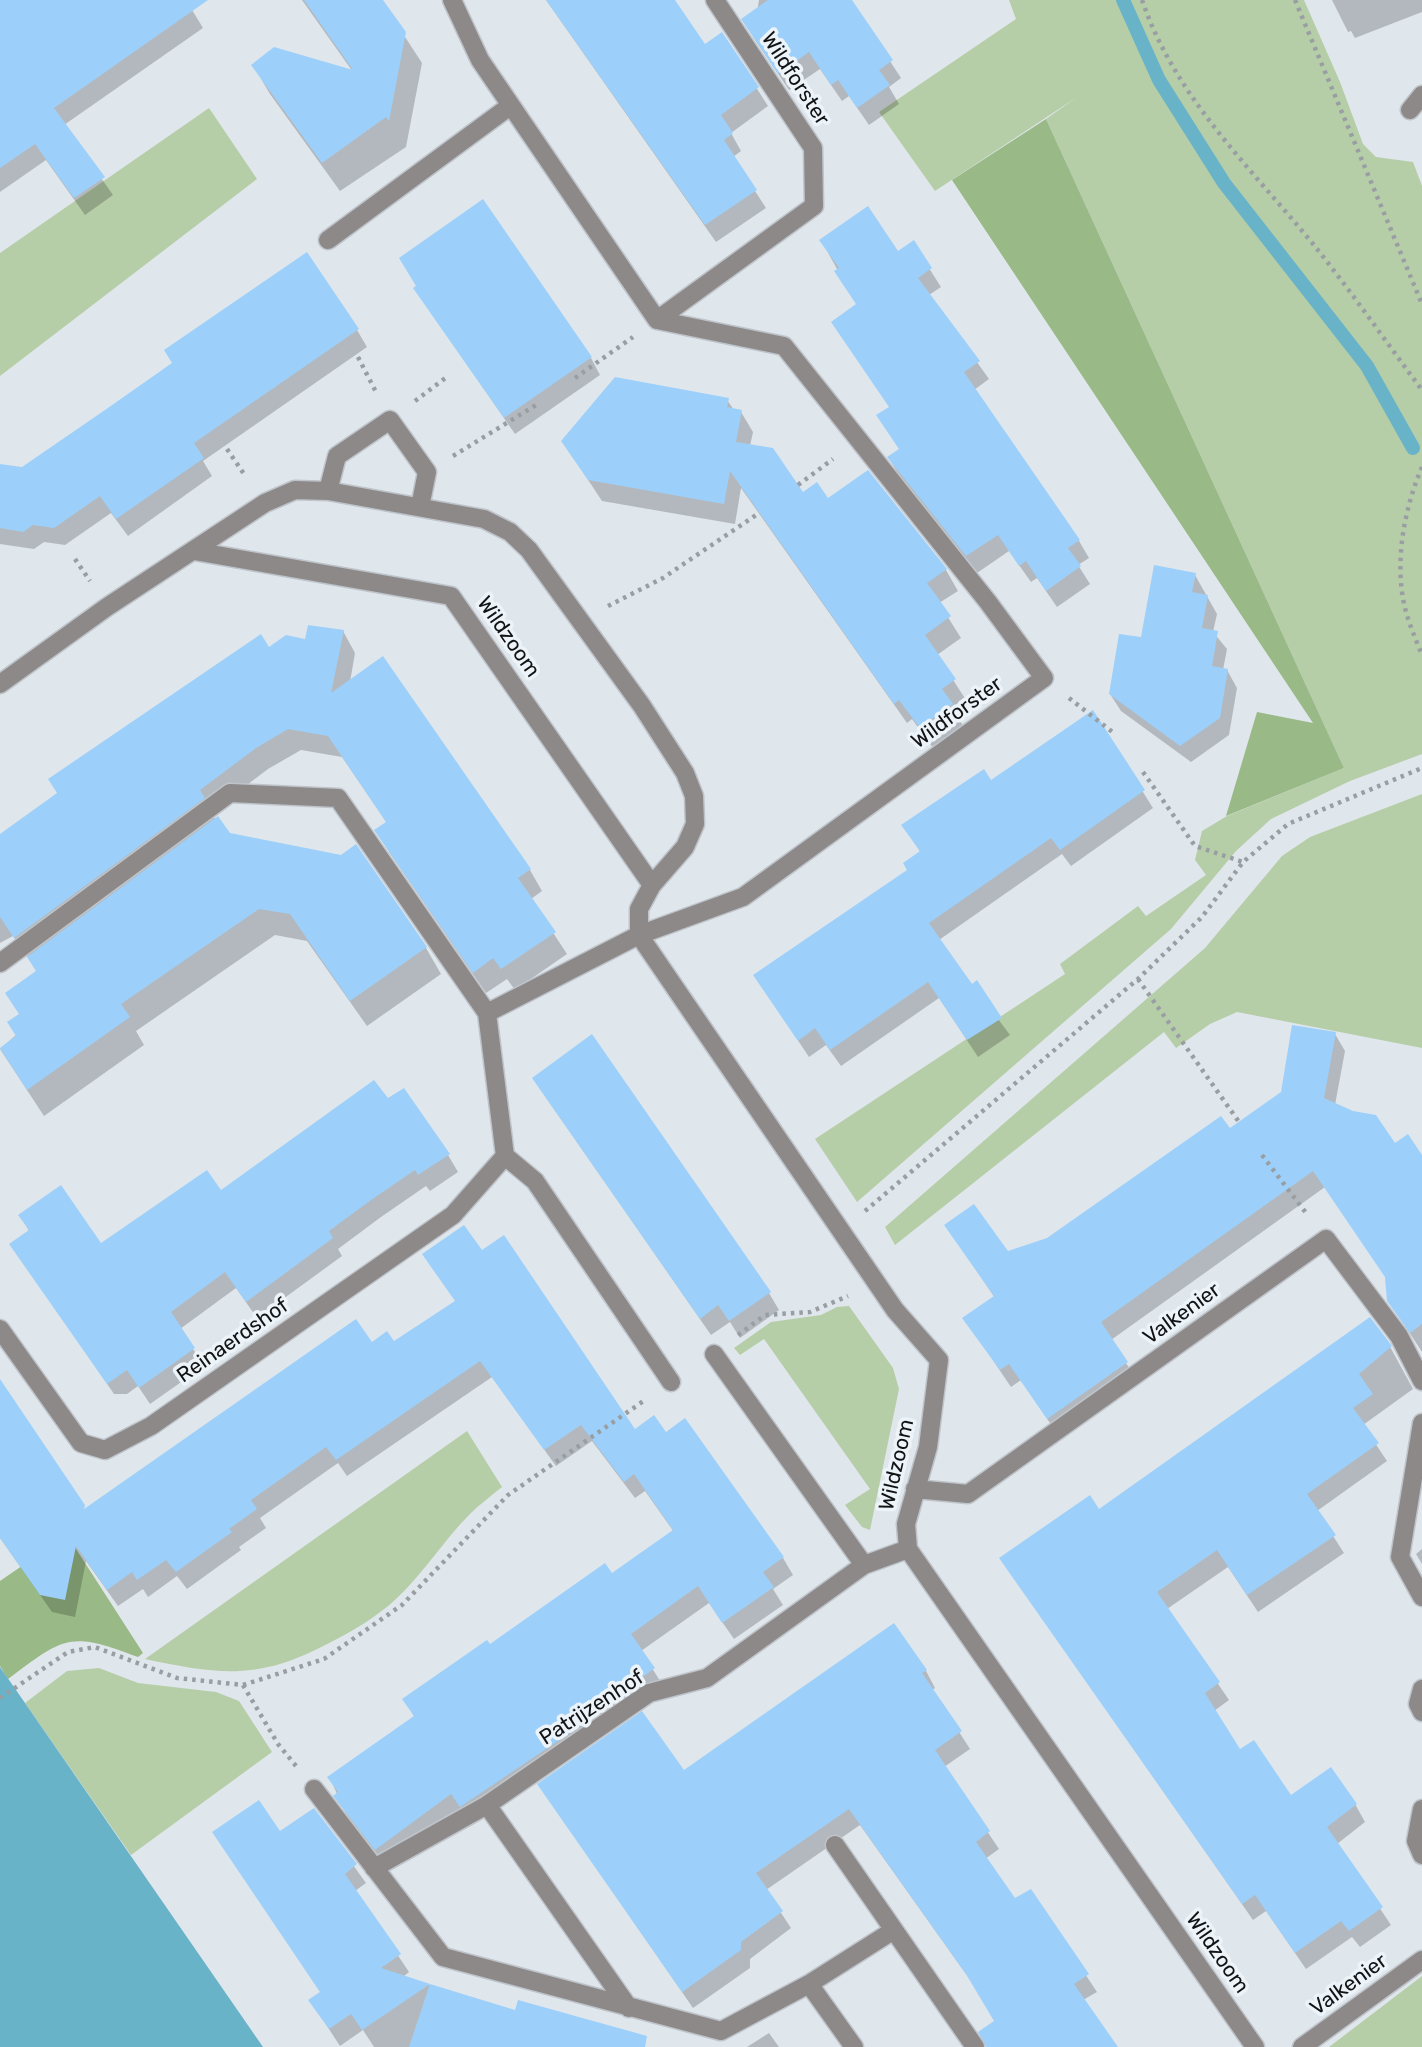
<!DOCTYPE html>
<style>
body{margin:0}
canvas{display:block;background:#dfe6ec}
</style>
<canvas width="1422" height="2047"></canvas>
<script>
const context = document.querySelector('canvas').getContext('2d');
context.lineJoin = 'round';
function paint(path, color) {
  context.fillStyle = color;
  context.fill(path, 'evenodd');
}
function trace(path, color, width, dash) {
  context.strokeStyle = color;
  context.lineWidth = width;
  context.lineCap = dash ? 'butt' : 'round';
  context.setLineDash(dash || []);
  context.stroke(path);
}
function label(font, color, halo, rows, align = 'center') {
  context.font = font + ' Rubik,sans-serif';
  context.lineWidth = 7;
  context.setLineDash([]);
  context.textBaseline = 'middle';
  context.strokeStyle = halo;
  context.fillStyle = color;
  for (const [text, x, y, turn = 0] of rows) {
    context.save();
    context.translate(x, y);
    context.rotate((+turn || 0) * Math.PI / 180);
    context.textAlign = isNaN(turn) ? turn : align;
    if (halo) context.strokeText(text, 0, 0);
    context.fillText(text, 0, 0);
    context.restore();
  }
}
paint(new Path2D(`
 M 1009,0 L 1304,0 L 1340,82 L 1363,144 L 1376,157 L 1413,162 L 1422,186 L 1422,754 L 1350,781 L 1271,819 L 1236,851 L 1171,929 L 857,1202 L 815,1139 L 1065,974 L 1060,964 L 1138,906 L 1146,916 L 1206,875 L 1195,860 L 1202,831 L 1227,816 L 1344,768 L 1046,119 L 1077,97 L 935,191 L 879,112 L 1016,19 Z
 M 209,108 L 257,179 L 0,376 L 0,253 Z
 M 1422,794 L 1422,1048 L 1237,1012 L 1210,1024 L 1176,1048 L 1164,1032 L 895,1245 L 885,1227 L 1205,948 L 1282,856 L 1310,837 Z
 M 849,1306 L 893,1368 L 899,1389 L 870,1530 L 862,1527 L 845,1505 L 870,1489 L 764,1339 L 740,1355 L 734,1348 L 771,1322 L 821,1315 L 837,1307 Z
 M 467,1431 L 502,1487 C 491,1496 480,1504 470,1514 C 443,1541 424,1573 396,1599 C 379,1615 356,1629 335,1640 C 261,1680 225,1676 145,1659 Z
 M 99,1668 L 138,1683 L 216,1692 L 239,1701 L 272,1752 L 131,1855 L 25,1703 L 67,1671 Z
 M 1422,1976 L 1422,2047 L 1329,2047 Z`), '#b6cea7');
paint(new Path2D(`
 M 1046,119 L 1344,768 L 1226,816 L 1257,712 L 1313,723 L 952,180 Z
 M 67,1535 L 143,1653 L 138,1657 C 70,1631 65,1636 8,1679 L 0,1666 L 0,1581 Z`), '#99b986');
paint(new Path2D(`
 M 0,1667 L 25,1703 L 263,2047 L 0,2047 Z`), '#69b3c9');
paint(new Path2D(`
 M 39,0 L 186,0 L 203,28 L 64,125 L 113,195 L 85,215 L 46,160 L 0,192 L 0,27 Z
 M 302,0 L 381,0 L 422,63 L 406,147 L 340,191 L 270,94 L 253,65 L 353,72 Z
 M 546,0 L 673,0 L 705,46 L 722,34 L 768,106 L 731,133 L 741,151 L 733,157 L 766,208 L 716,242 Z
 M 759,0 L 850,0 L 901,78 L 889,87 L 899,104 L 869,125 L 849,96 L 842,101 L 820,69 L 789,90 L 753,37 Z
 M 1332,0 L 1422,0 L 1422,12 L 1355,38 L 1351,31 L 1348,32 Z
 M 821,240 L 898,254 L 913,243 L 941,287 L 929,295 L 989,379 L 974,390 L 1079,541 L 1089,558 L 1078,565 L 1090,584 L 1057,607 L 1037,578 L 1031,582 L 1009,551 L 977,573 L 899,475 L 889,458 L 900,450 L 878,416 L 890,408 L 857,305 Z
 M 436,320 L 591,358 L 600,375 L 515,434 Z
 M 357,330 L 367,347 L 203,461 L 212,476 L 128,536 L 111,513 L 65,545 L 44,542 L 34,549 L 0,544 L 0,484 Z
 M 727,400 L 734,410 L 741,412 L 753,432 L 750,446 L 802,494 L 827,500 L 868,472 L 946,570 L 958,591 L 939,603 L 961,638 L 937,655 L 966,700 L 954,709 L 963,726 L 933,748 L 912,719 L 907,723 L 741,488 L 735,524 L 602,501 L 563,442 Z
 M 1195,575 L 1217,614 L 1213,632 L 1227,649 L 1223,670 L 1227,670 L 1237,688 L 1229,735 L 1191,762 L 1121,711 L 1110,694 L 1143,639 Z
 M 343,631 L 355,653 L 350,682 L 383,659 L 530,870 L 542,891 L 531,899 L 567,954 L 515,990 L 507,979 L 486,993 L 389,852 L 377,831 L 387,823 L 342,757 L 301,750 L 268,769 L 211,812 L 216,820 L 229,835 L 426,948 L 441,974 L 367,1026 L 307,941 L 275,935 L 136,1031 L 144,1045 L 44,1116 L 0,1049 L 16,1035 L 20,1015 L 7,994 L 38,972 L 13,936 L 0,943 L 0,835 L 269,649 Z
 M 1093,713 L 1153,808 L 1071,866 L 1062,854 L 939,940 L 1010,1035 L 978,1057 L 939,998 L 841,1066 L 826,1045 L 809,1057 L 755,976 L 909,871 L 921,853 L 903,825 L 991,782 Z
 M 1335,1034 L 1345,1051 L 1335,1105 L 1395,1146 L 1422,1158 L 1422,1352 L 1389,1301 L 1387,1279 L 1325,1187 L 1111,1340 L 1137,1380 L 1058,1435 L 1021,1380 L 1011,1387 L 965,1319 L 995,1298 L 957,1242 L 1007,1254 L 1048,1240 L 1230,1130 L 1283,1093 Z
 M 545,1096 L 769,1293 L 779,1310 L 740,1338 L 730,1322 L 711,1335 Z
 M 388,1101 L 448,1155 L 458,1172 L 430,1191 L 426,1186 L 381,1217 L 338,1249 L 342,1256 L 257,1318 L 236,1288 L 180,1329 L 204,1366 L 150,1404 L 138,1386 L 127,1394 L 114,1394 L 11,1244 L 29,1231 L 20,1215 L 100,1245 L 221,1193 Z
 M 482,1252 L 635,1431 L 665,1434 L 783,1558 L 793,1575 L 773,1589 L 783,1605 L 734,1639 L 709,1603 L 641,1651 L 664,1687 L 387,1867 L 346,1814 L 330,1778 L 415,1718 L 404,1699 L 611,1575 L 674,1532 L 645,1491 L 635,1498 L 592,1441 L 556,1466 L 492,1377 L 347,1476 L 338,1463 L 260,1518 L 266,1528 L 239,1547 L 241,1550 L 187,1589 L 177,1576 L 148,1597 L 143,1589 L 118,1606 L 86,1561 L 75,1617 L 52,1612 L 0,1538 L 0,1388 L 17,1408 L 85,1510 L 372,1345 L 393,1343 L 456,1302 Z
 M 1388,1343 L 1413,1389 L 1363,1425 L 1387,1461 L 1317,1511 L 1344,1553 L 1258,1612 L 1228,1567 L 1167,1609 L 1229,1700 L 1214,1711 L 1240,1751 L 1291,1798 L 1355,1804 L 1365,1822 L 1337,1844 L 1391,1925 L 1360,1947 L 1352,1937 L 1306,1969 L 1266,1911 L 1253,1920 L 1001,1559 L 1099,1511 Z
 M 1422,1549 L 1422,1564 L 1416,1554 Z
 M 894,1626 L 926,1671 L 935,1688 L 932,1690 L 970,1749 L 944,1767 L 999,1849 L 985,1859 L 1014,1900 L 1030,1891 L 1097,1992 L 1083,2000 L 1116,2047 L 995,2047 L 996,2021 L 978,1991 L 860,1825 L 766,1890 L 791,1928 L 750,1959 L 750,1968 L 693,2008 L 539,1785 L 684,1773 Z
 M 314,1811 L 366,1883 L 355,1891 L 409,1972 L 403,1977 L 634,2047 L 374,2047 L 363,2030 L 340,2046 L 310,2000 L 321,1993 L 214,1833 L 280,1834 Z
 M 769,2033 L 779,2047 L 747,2047 Z`), '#0003');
trace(new Path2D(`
 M 1123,0 L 1159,80 L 1224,183 L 1367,366 L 1413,448`), '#69b3c9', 14);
paint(new Path2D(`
 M 0,0 L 208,0 L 54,108 L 105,177 L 74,198 L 35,144 L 0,168 Z
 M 304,0 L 383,0 L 406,32 L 389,121 L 386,117 L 322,163 L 251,65 L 274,47 L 353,70 Z
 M 546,0 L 675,0 L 705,44 L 722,32 L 759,87 L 721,115 L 733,133 L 724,140 L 757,190 L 705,225 Z
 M 768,0 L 852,0 L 893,60 L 879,70 L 890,85 L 857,108 L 838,80 L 831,85 L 809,52 L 778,74 L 741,19 Z
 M 483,199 L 592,357 L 504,418 L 413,288 L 416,286 L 399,258 Z
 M 868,206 L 898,251 L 914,240 L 932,268 L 918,278 L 980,361 L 964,372 L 1080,540 L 1068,548 L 1081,566 L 1046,591 L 1026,561 L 1019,566 L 998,535 L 966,556 L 887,457 L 899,449 L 876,415 L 889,407 L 831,322 L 856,304 L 834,271 L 839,268 L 819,240 Z
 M 307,252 L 359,329 L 194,443 L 204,458 L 116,519 L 100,496 L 54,528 L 33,525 L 23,532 L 0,528 L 0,464 L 22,467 L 105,410 L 172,363 L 164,350 Z
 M 615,377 L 729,398 L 727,407 L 742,410 L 736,442 L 773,448 L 803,492 L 817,482 L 828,498 L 868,470 L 947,569 L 927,583 L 951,616 L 925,635 L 956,679 L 942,689 L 953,704 L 920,728 L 899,700 L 894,704 L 730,471 L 724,504 L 588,480 L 561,441 Z
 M 1154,565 L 1196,573 L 1192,592 L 1208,595 L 1202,628 L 1218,631 L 1212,666 L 1228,669 L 1220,718 L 1180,746 L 1109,694 L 1119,634 L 1141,637 Z
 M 308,625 L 344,630 L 331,693 L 383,656 L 531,869 L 518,878 L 556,932 L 501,969 L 493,958 L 473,973 L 374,830 L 386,822 L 328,736 L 288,729 L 256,748 L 200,790 L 205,798 L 14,938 L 0,917 L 0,834 L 57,793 L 48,779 L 261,634 L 269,647 L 286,635 L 305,639 Z
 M 1093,710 L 1145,790 L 1060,850 L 1051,838 L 929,923 L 972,984 L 977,980 L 1002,1018 L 967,1040 L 928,982 L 830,1050 L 815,1028 L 798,1041 L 753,975 L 907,870 L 903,863 L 920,851 L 901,825 L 984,769 L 991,780 Z
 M 218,816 L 230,833 L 341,855 L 356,844 L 427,947 L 350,1001 L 290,914 L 259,909 L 121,1004 L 130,1017 L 27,1090 L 0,1048 L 16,1036 L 7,1022 L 19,1014 L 5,993 L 36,971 L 27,957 Z
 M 1292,1025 L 1336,1032 L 1324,1098 L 1353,1111 L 1376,1115 L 1395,1143 L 1408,1134 L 1422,1155 L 1422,1324 L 1410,1333 L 1387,1301 L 1385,1277 L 1313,1171 L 1101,1322 L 1128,1362 L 1047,1419 L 1009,1364 L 1000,1370 L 962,1318 L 994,1296 L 944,1225 L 974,1204 L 1008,1251 L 1047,1238 L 1221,1116 L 1230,1128 L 1281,1092 Z
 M 592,1034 L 771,1292 L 729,1321 L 718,1305 L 700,1319 L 532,1078 Z
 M 374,1080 L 388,1098 L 404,1088 L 450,1154 L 418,1175 L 415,1170 L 371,1200 L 329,1231 L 333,1238 L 246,1302 L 225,1272 L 171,1312 L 195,1348 L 139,1388 L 127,1370 L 107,1384 L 9,1244 L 29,1230 L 18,1215 L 61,1185 L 101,1243 L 207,1170 L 221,1190 Z
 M 464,1225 L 482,1250 L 504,1235 L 635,1429 L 654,1415 L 666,1432 L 685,1418 L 784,1557 L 763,1572 L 774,1587 L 722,1623 L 698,1586 L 631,1634 L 655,1668 L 626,1689 L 629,1693 L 460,1807 L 451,1794 L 375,1850 L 333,1796 L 338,1792 L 327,1777 L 414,1716 L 402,1699 L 487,1640 L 490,1644 L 605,1563 L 612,1573 L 673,1530 L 634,1474 L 624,1482 L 581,1425 L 544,1450 L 480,1361 L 336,1460 L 326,1447 L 251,1500 L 257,1509 L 229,1529 L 232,1532 L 176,1572 L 166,1560 L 137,1580 L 132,1572 L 107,1590 L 76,1546 L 65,1600 L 40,1595 L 0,1538 L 0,1379 L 85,1505 L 84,1509 L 356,1319 L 372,1342 L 387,1331 L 394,1341 L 455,1301 L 422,1254 Z
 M 1370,1317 L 1392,1346 L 1359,1374 L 1373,1394 L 1353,1408 L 1379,1443 L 1307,1494 L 1336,1535 L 1247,1595 L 1217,1550 L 1157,1592 L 1220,1682 L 1205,1693 L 1240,1749 L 1254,1740 L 1291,1795 L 1331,1767 L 1357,1804 L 1327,1827 L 1383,1907 L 1349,1931 L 1341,1921 L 1295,1953 L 1255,1895 L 1242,1904 L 999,1558 L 1090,1495 L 1099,1509 Z
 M 894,1623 L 927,1670 L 922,1673 L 962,1731 L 935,1750 L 990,1831 L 976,1842 L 1015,1898 L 1031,1889 L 1089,1974 L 1074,1984 L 1118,2047 L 986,2047 L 978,2032 L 994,2021 L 966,1974 L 849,1809 L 756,1873 L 783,1911 L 741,1942 L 741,1950 L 682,1992 L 537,1784 L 642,1711 L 684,1770 Z
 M 259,1800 L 280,1831 L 314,1808 L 357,1864 L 345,1874 L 401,1954 L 381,1968 L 430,1984 L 362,2030 L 351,2014 L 329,2029 L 308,2000 L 320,1992 L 212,1832 Z
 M 430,1984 L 515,2010 L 518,2000 L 647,2036 L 645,2047 L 409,2047 Z`), '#9cd0fa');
const minor = new Path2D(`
 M 452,0 L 480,60 L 657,320 L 784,346 L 988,602 L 1044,678 L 743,897 L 639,935 L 487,1013
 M 1410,110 L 1422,95
 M 328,240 L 510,106
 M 657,320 L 814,206 L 813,148 L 715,0
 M 328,491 L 337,456 L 390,420 L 427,472 L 420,507
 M 194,551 L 451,596 L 652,885
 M 0,684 L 107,607 L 265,503 L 295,490 L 328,491 L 484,519 L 510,532 L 529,550 L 642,706 L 685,773 L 694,796 L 695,824 L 685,847 L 652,885 L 639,909 L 639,935 L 895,1310 L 939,1360 L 928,1447 L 906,1524 L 908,1549 L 1255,2047
 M 0,963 L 230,793 L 338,798 L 487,1013 L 505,1156 L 535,1181 L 671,1382
 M 0,1329 L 81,1443 L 105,1450 L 151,1426 L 453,1215 L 505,1156
 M 714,1354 L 864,1565
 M 1422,1423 L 1400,1557 L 1422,1597
 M 915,1489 L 968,1494 L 1326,1239 L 1399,1336 L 1422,1381
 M 1422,1689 L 1418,1704 L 1422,1712
 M 314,1789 L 443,1957 L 721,2031 L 809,1984 L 894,1930
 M 487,1805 L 629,2008
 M 1422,1809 L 1416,1841 L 1422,1855
 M 835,1845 L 975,2047
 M 374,1868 L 487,1805 L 649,1693 L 707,1678 L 864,1565 L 908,1549
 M 809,1984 L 854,2047
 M 1302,2047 L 1422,1960`);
trace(minor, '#bec4ca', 21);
trace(new Path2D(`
 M 1142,0 C 1175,97 1250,167 1313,244 C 1351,291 1386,342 1422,390
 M 1295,0 L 1422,304
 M 358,357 L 377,394
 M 575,378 L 633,337
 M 415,401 L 448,376
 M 227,449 L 246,477
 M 453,456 L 536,405
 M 1422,467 C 1404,509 1394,563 1405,608 C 1409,624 1416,640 1422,655
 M 798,485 L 833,459
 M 75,559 L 90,581
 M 608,606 L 663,578 L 759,513
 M 1069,698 L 1115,734
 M 1143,772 L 1195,846 L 1243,862
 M 1138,979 L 1239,1122
 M 1262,1155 L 1306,1213
 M 865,1211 L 1138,979 L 1202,917 L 1243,862 L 1288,824 L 1422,768
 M 738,1335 L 765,1315 L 810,1312 L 848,1296
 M 243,1685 L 278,1744 L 296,1766
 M 0,1698 L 68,1652 L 95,1647 L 177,1678 L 243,1685 L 324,1659 L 402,1605 L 508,1495 L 645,1400`), '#999ea3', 4.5, [3.5, 5]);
trace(minor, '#8d8989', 18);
label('21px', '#111315', '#edf4f9', [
 ["Wildforster",795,79,57],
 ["Wildzoom",508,637,55],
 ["Wildforster",957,713,-36],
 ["Valkenier",1182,1314,-36],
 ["Reinaerdshof",233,1341,-35],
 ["Wildzoom",897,1465,-77],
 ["Patrijzenhof",592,1708,-33],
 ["Wildzoom",1217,1953,55],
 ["Valkenier",1349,1985,-36]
]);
</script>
